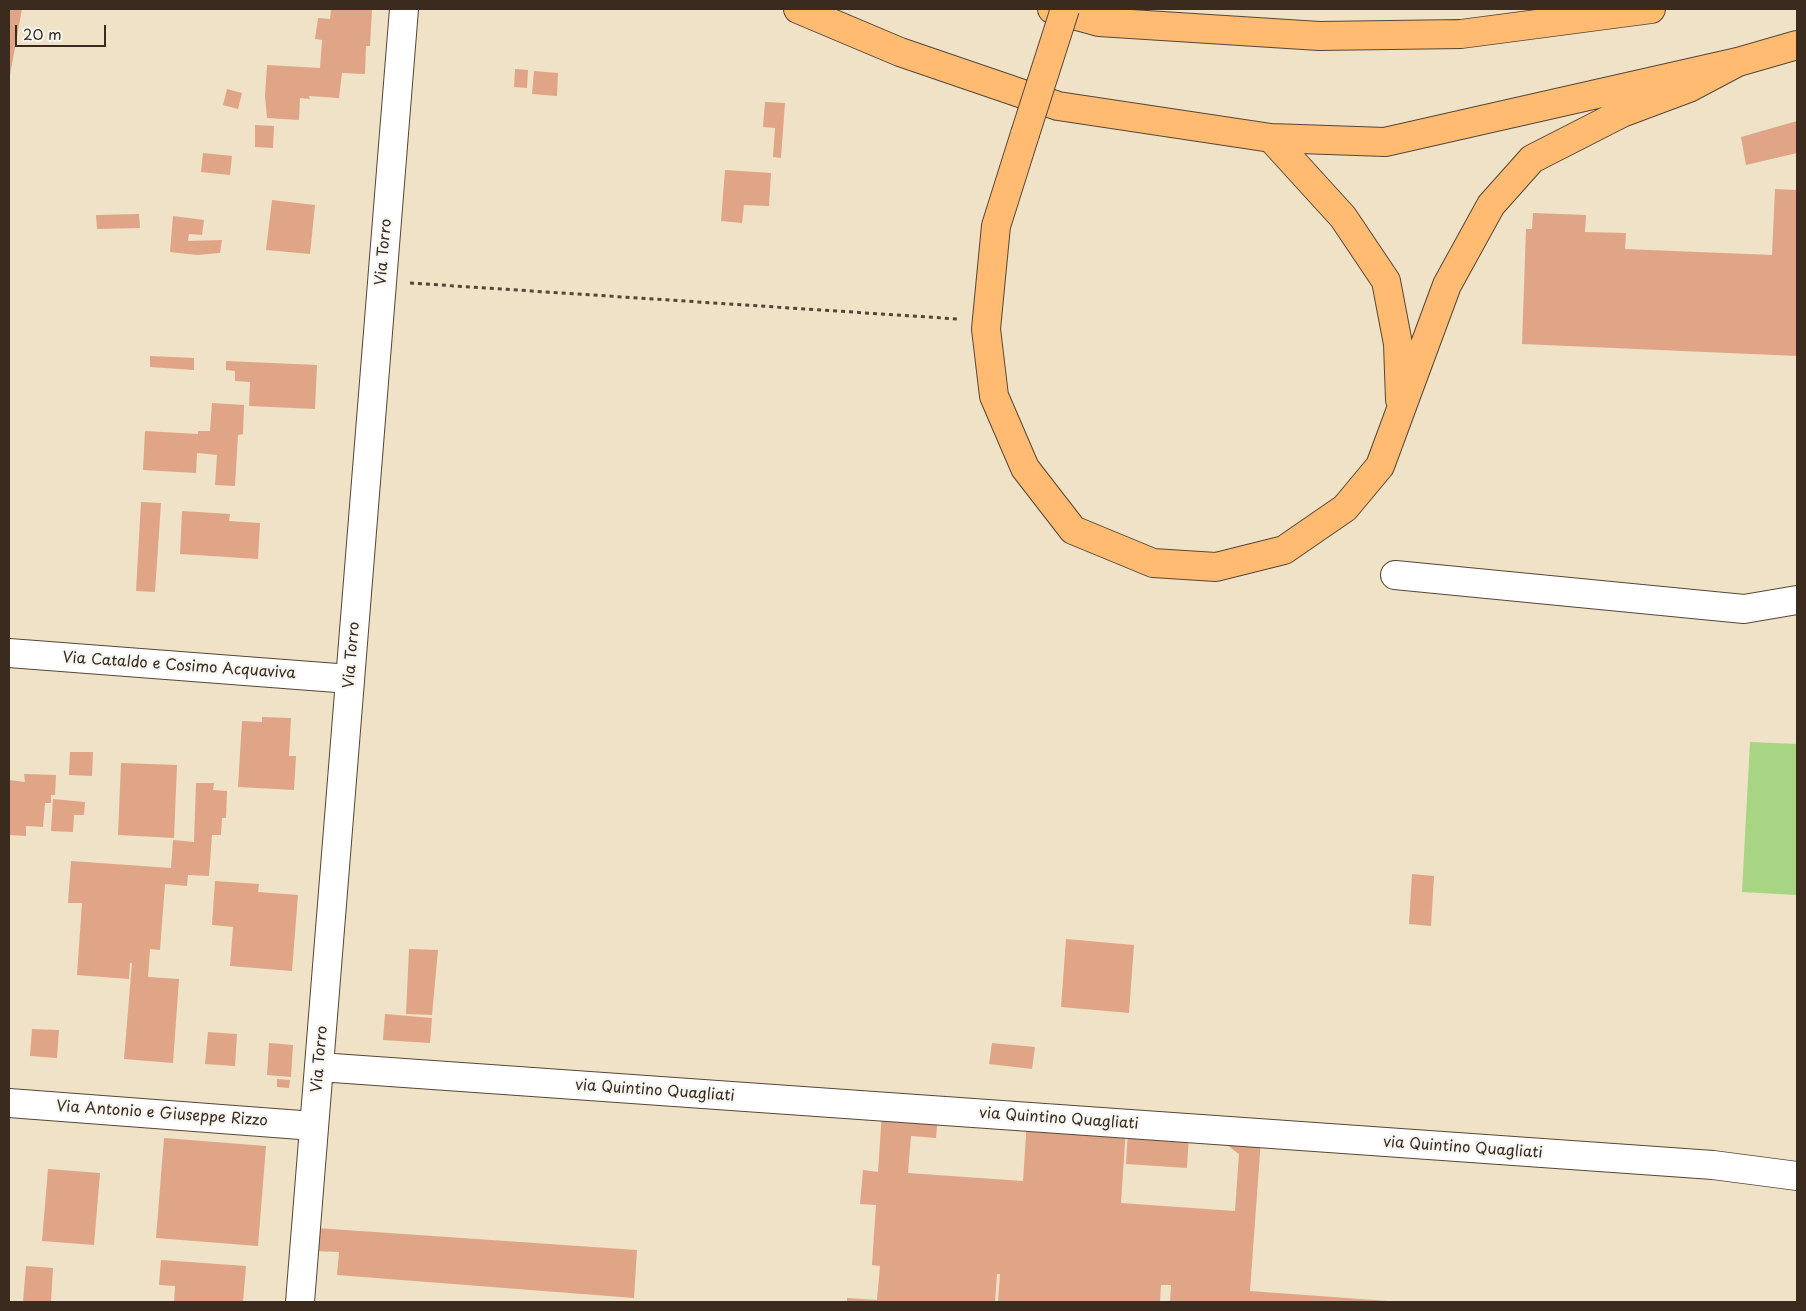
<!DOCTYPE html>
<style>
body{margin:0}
#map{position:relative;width:1806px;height:1311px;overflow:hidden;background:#f0e2c7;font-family:"Playpen Sans",sans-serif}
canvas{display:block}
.frame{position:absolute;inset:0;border:10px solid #3b2a1e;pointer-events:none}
.scale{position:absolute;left:15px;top:25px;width:91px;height:22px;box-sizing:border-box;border:2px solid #3b2a1e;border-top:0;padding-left:6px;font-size:15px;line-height:18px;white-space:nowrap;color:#3b2a1e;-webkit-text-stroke:4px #f6f6f2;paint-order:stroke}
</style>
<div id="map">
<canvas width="1806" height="1311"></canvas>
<div class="frame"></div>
<div class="scale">20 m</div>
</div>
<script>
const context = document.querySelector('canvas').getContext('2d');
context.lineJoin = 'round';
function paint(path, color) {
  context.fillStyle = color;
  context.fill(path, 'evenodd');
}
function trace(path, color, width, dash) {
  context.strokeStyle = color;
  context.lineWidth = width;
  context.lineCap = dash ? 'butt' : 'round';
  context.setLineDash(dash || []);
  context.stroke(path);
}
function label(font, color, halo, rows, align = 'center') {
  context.font = font + ' "Playpen Sans",sans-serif';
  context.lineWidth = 4.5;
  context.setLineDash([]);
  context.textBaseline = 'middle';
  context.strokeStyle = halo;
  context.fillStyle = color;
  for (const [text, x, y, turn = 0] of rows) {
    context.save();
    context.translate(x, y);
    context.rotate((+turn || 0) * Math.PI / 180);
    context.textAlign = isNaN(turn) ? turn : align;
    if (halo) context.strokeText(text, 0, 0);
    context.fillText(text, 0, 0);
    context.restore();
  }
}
paint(new Path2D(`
 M 1750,742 L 1797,744 L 1797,895 L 1742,892 Z`), '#a7d583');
paint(new Path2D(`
 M 9,9 L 22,9 L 10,75 L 9,74 Z
 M 331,9 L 372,9 L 370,46 L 366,46 L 365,74 L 342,73 L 339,98 L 309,96 L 310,99 L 300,98 L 299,120 L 267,118 L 265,96 L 267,65 L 320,68 L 322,40 L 315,39 L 318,18 L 330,19 Z
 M 515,69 L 528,70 L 527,88 L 514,87 Z
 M 534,71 L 558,73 L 557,96 L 532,94 Z
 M 227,89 L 242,93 L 238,109 L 223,105 Z
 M 765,102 L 785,103 L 781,158 L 773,157 L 775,128 L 763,127 Z
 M 1797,121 L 1797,153 L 1746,165 L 1741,137 Z
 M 255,125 L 274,126 L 273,148 L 255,147 Z
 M 203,153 L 232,156 L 230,175 L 201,172 Z
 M 725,170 L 771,173 L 769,206 L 744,205 L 742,223 L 721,221 Z
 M 1775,189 L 1797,190 L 1797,356 L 1522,344 L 1526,229 L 1532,229 L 1533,213 L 1586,215 L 1585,232 L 1626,233 L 1625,249 L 1772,255 Z
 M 272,200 L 315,205 L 310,254 L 266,250 Z
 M 139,214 L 140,228 L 97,229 L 96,215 Z
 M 173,216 L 204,220 L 202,235 L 189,234 L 188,241 L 222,240 L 220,253 L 197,255 L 170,252 Z
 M 150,356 L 194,358 L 194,370 L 150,367 Z
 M 226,361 L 317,365 L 315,409 L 249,406 L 250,382 L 235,381 L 235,371 L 226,370 Z
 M 212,403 L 244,405 L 243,434 L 238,435 L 235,486 L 215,485 L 217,455 L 197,453 L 196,473 L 143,470 L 145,431 L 198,434 L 198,431 L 210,431 Z
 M 141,502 L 161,503 L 155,592 L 136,591 Z
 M 182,511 L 230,514 L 229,521 L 260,523 L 258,559 L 180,554 Z
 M 262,717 L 291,718 L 289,756 L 296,756 L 294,790 L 238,787 L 242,721 L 262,722 Z
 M 70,752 L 93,752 L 92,776 L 69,775 Z
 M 121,763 L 177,765 L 174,838 L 118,835 Z
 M 24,774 L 56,775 L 55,795 L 51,795 L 51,803 L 45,803 L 43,827 L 26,826 L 26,836 L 9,835 L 9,780 L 25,782 Z
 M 196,783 L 214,783 L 213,790 L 227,791 L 226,818 L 222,818 L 221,835 L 212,835 L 209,876 L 188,875 L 187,886 L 165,884 L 160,950 L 150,949 L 148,977 L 179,979 L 173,1063 L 124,1059 L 132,963 L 130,963 L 129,979 L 77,975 L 82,903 L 68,903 L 71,861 L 171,868 L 173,840 L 194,842 Z
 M 53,799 L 85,802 L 84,815 L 74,815 L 73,832 L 51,831 Z
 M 1412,874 L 1434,876 L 1431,926 L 1409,924 Z
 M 215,881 L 259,884 L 258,892 L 298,895 L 292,971 L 230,966 L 233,927 L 212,925 Z
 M 1066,939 L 1134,945 L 1129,1013 L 1061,1007 Z
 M 409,949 L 438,950 L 432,1015 L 406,1014 Z
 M 385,1014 L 432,1018 L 430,1043 L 383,1040 Z
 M 32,1029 L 59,1030 L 57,1058 L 30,1056 Z
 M 208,1032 L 237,1034 L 235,1066 L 205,1064 Z
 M 269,1043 L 293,1045 L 291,1077 L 267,1075 Z
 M 992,1043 L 1035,1047 L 1032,1069 L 989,1064 Z
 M 277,1079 L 290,1080 L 289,1088 L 277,1087 Z
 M 882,1112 L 938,1115 L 936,1138 L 911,1136 L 908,1173 L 1023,1181 L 1027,1120 L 1126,1127 L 1121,1203 L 1235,1211 L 1239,1154 L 1227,1145 L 1233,1137 L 1261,1139 L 1250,1291 L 1402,1302 L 1170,1302 L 1171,1285 L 1161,1285 L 1160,1302 L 998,1302 L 1000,1274 L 997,1274 L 995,1302 L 847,1302 L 847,1298 L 877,1300 L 880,1266 L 872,1265 L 876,1205 L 860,1204 L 863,1170 L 878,1172 Z
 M 1128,1130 L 1189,1133 L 1187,1168 L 1126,1164 Z
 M 164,1138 L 266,1146 L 258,1246 L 156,1238 Z
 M 48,1169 L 100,1173 L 94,1245 L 42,1241 Z
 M 316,1228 L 637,1250 L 634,1298 L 337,1275 L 339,1252 L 314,1251 Z
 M 161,1260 L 246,1266 L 243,1302 L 174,1302 L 175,1286 L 159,1285 Z
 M 26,1266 L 53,1268 L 51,1302 L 23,1302 Z`), '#dfa586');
const minor = new Path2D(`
 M 1395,575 L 1744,609 L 1797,600
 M 9,653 L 350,679
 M 319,1067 L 1713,1165 L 1797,1176
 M 9,1103 L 314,1126
 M 300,1302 L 404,9`);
const trunk = new Path2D(`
 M 798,9 L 900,52 L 1058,106 L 1271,138 L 1385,142 L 1738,62 L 1797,45
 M 1052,9 L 1099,22 L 1319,36 L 1461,34 L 1651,9
 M 1025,134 L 996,226 L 986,329 L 994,396 L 1025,468 L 1073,530 L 1153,563 L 1216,567 L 1284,550 L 1345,508 L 1380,466 L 1447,285 L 1491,205 L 1532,159 L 1622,113 L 1689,88 L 1738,62
 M 1271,138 L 1343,217 L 1386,281 L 1398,344 L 1400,400`);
trace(minor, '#564637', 30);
trace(trunk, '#564637', 30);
trace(new Path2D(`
 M 410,283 L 958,319`), '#564637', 3, [4, 4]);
trace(minor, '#fff', 28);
trace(trunk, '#ffbb71', 28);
const trunkBridge = new Path2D(`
 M 1025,134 L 1065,9`);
trace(trunkBridge, '#564637', 30, []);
trace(trunkBridge, '#ffbb71', 28);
label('15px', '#3b2a1e', '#f6f6f2', [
 ["Via Torro",384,252,-85],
 ["Via Torro",352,655,-85],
 ["Via Cataldo e Cosimo Acquaviva",179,666,4],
 ["Via Torro",320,1059,-85],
 ["via Quintino Quagliati",655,1091,4],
 ["Via Antonio e Giuseppe Rizzo",162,1114,4],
 ["via Quintino Quagliati",1059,1119,4],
 ["via Quintino Quagliati",1463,1148,4]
]);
</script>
